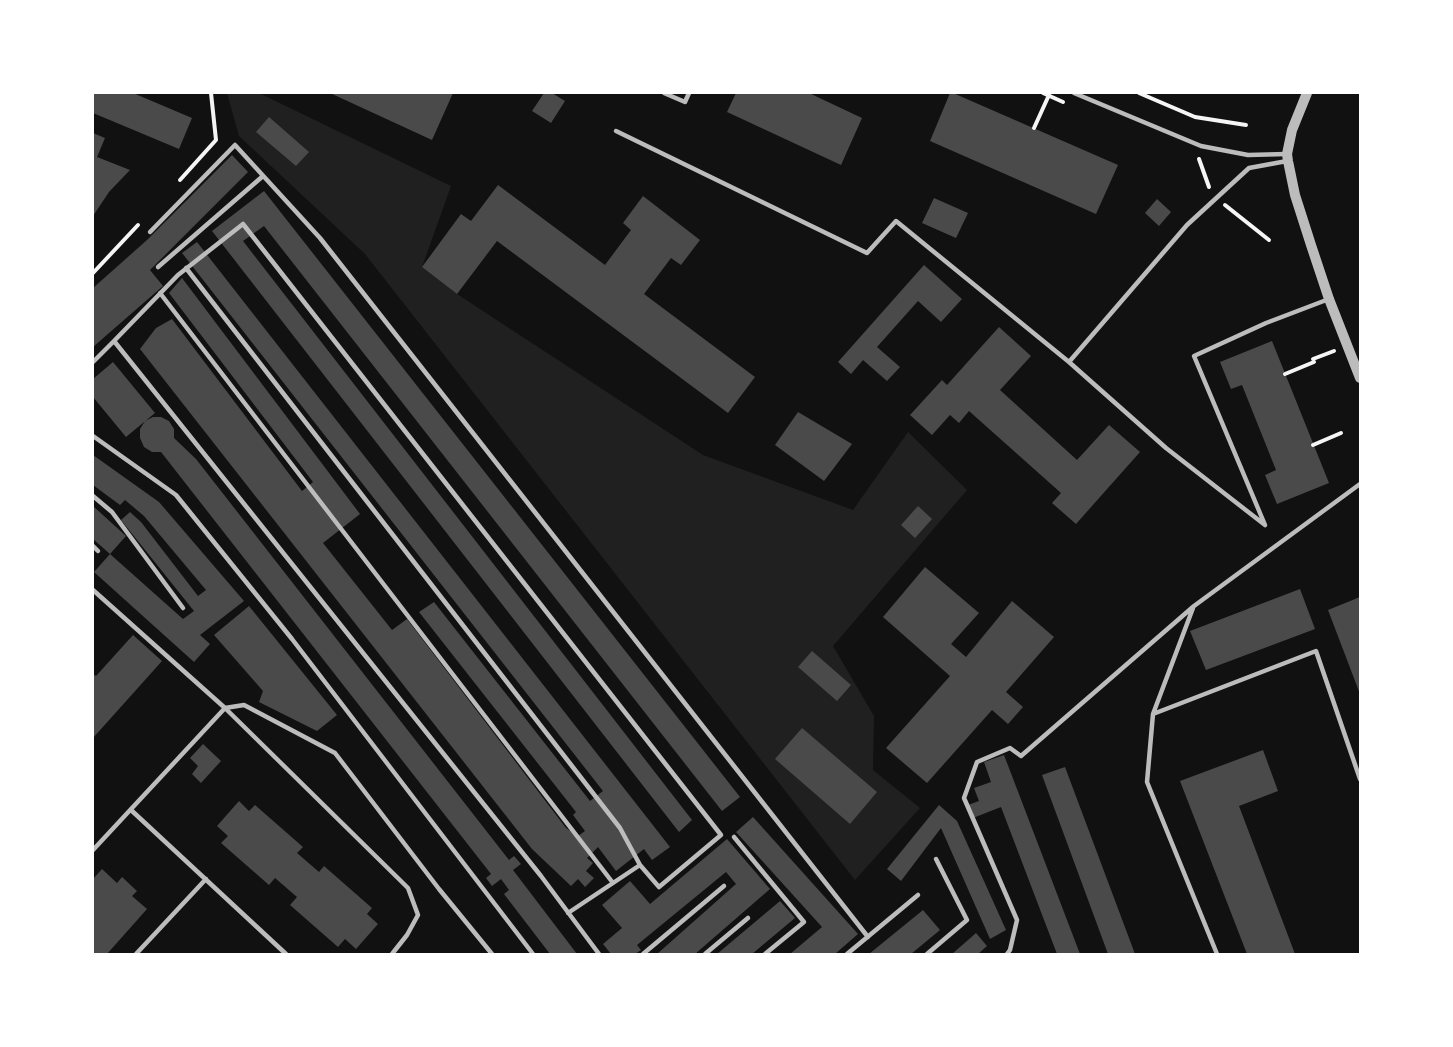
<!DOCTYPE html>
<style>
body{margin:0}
#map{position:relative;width:1453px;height:1047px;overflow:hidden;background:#111;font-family:"Noto Serif",serif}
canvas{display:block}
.frame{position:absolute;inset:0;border:94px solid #fff;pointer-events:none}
</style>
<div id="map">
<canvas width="1453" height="1047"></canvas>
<div class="frame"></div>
</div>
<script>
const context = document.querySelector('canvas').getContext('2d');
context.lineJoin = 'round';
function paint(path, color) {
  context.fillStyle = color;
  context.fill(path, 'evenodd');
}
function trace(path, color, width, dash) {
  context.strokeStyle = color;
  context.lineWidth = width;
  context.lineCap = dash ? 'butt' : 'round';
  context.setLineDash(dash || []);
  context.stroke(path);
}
paint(new Path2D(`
 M 227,93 L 259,93 L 451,186 L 422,267 L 457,294 L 703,455 L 853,510 L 908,432 L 967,490 L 833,646 L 874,716 L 873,770 L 920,808 L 855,880 L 365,254 L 239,136 Z`), '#202020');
paint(new Path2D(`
 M 93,93 L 133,93 L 192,118 L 179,149 L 93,113 Z
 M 330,93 L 453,93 L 432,140 Z
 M 544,93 L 552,93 L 565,101 L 551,123 L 532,111 Z
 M 736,93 L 809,93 L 862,118 L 841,165 L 727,112 Z
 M 950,93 L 953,93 L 1118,165 L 1096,214 L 930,141 Z
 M 269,117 L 309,152 L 296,166 L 256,132 Z
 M 93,133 L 105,138 L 97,157 L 130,170 L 109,192 L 93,216 Z
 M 232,155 L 248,172 L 150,270 L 163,286 L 93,347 L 93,288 L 147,240 Z
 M 498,185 L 605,265 L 631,230 L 623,223 L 643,196 L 700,240 L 681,265 L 671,258 L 644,294 L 755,377 L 728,413 L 497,241 L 457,294 L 422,267 L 461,214 L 471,221 Z
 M 264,191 L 740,797 L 722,811 L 264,226 L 243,241 L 692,820 L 679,832 L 212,231 Z
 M 934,198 L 968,213 L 956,238 L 922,223 Z
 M 1157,199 L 1171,212 L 1159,226 L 1145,213 Z
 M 197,242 L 670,847 L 652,860 L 644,849 L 616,871 L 598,847 L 587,858 L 593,863 L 586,871 L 594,878 L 585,887 L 578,879 L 571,886 L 532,849 L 140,349 L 156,328 L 172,319 L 302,491 L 313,482 L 169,293 L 182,278 L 360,514 L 323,543 L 392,630 L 407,619 L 566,828 L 578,836 L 585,831 L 573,815 L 576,812 L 419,612 L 434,602 L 590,801 L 603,791 L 182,253 Z
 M 924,265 L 962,299 L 941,322 L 918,301 L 877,347 L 900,367 L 887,381 L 863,360 L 851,374 L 838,362 Z
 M 999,327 L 1031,356 L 1000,390 L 1077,460 L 1109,425 L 1140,452 L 1076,524 L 1052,503 L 1061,493 L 969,411 L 959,423 L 950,415 L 932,435 L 910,415 L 942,380 L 947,385 Z
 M 1272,341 L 1329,483 L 1277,504 L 1265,475 L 1276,470 L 1242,385 L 1231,389 L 1220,362 Z
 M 113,362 L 155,413 L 126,437 L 93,397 L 93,379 Z
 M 798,412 L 852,444 L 824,481 L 775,445 Z
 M 153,417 L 161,417 L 169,421 L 174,429 L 174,438 L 196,459 L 509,860 L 514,856 L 521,864 L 513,870 L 577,954 L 550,954 L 504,894 L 509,890 L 501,879 L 492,886 L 486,878 L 491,874 L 161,452 L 152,452 L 144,447 L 140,438 L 140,429 L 145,421 Z
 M 93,455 L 159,502 L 244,601 L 200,635 L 210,644 L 194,662 L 94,572 L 110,554 L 183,619 L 194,611 L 121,520 L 130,512 L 141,522 L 198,596 L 206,590 L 144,516 L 125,500 L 120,505 L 93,485 Z
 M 93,506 L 126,536 L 110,554 L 93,539 Z
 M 918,506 L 932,519 L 915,538 L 901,525 Z
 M 925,567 L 979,613 L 951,644 L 966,657 L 1012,601 L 1054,637 L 1006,692 L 1023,707 L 1008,724 L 992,710 L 927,783 L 886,748 L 950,676 L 883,617 Z
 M 1300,589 L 1315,629 L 1206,670 L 1190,631 Z
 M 1360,597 L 1360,694 L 1328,610 Z
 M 249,606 L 337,715 L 317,731 L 259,702 L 263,691 L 214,635 Z
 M 133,635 L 162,661 L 93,738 L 93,674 L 96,676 Z
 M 812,651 L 851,685 L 837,701 L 798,667 Z
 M 802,728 L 877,792 L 850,824 L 775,759 Z
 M 203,744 L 221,761 L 201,783 L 192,774 L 198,766 L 190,758 Z
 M 1263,750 L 1278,791 L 1239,806 L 1295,954 L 1247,954 L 1180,781 Z
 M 1004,755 L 1080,954 L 1057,954 L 1001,807 L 973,818 L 968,805 L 979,801 L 974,788 L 991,782 L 984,762 Z
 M 1065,767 L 1135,954 L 1108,954 L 1042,775 Z
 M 239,801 L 249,811 L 255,805 L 303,847 L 297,853 L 319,872 L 324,866 L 372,908 L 367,914 L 378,924 L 356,949 L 345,939 L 338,947 L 290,905 L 297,897 L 275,878 L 269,885 L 221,843 L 228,836 L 217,826 Z
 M 939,805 L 957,821 L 1006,930 L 990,939 L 941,828 L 901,881 L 887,869 Z
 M 753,817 L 858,934 L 835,954 L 790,954 L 822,927 L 736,832 Z
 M 727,839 L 770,889 L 695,954 L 657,954 L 736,884 L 726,872 L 637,945 L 641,950 L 635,954 L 611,954 L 603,944 L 622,928 L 602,905 L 630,881 L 650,904 Z
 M 102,869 L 117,883 L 122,877 L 137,891 L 132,896 L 147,909 L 107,954 L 93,954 L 93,879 Z
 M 780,901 L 795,918 L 752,954 L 717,954 Z
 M 923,910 L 940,930 L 911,954 L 869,954 Z
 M 976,933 L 987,946 L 978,954 L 952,954 Z`), '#4a4a4a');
trace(new Path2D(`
 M 1043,93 L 1063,102
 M 1139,93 L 1195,117 L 1246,125
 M 1034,128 L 1049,95
 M 1199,159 L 1209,187
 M 180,180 L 216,140 L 211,93
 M 1225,205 L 1269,240
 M 93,273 L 138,225
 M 1313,359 L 1334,351
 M 1285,374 L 1314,362
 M 1313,445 L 1341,433`), '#f5f5f5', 4);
trace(new Path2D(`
 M 664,93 L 685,102 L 689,93
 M 1074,93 L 1201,146 L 1248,155 L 1287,154
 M 616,131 L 867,253 L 896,221 L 1069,362 L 1187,225 L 1249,168 L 1287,161
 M 150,232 L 235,145 L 320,238 L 868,937
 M 158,267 L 263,176
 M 186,268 L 620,828 L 640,865
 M 160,293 L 613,883
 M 114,341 L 178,275 L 243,224 L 721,835 L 659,887 L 640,865 L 568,913
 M 93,362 L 114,341 L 541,876 L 599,954
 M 1069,362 L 1166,448 L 1265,525 L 1194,356 L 1266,323 L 1329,299
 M 93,436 L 176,495 L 292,639 L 533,954
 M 93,496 L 112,512 L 183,608
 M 93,546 L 98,551
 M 93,590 L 225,708 L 244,705 L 335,753 L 439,889 L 492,954
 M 1193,608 L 1153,714 L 1316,651 L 1360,779
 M 1153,714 L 1147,782 L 1217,954
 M 131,810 L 286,954
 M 734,837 L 804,922 L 765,954
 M 93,850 L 225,708 L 408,888 L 418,915 L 407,935 L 392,954
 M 136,954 L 206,879
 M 643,954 L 724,886
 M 705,954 L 748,918
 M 847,954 L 918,895
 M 927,954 L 967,920 L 936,859
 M 1007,954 L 1010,950 L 1017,920 L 964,798 L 977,762 L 1010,748 L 1021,756 L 1194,606 L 1360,484`), '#bcbcbc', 4.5);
trace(new Path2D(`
 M 1307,93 L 1292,130 L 1287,154 L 1288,161 L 1295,195 L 1311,245 L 1329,299 L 1360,378`), '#bcbcbc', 10);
</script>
